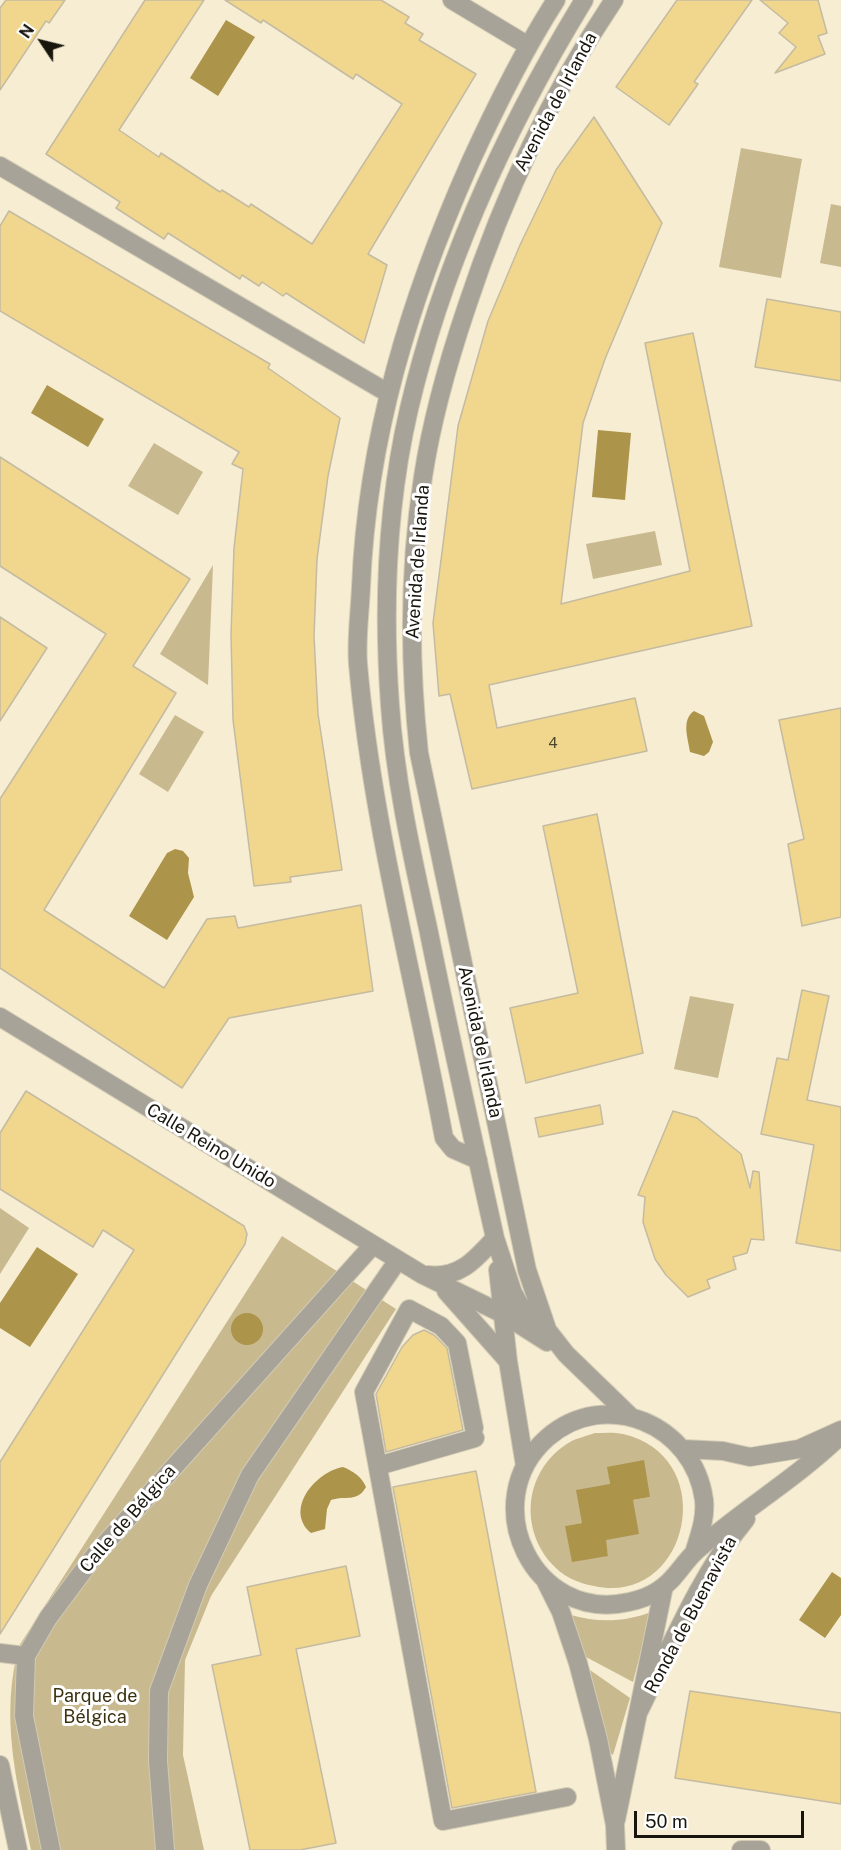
<!DOCTYPE html>
<meta charset="utf-8">
<style>
body{margin:0}
#map{position:relative;width:841px;height:1850px;overflow:hidden;background:#f6edd3;font-family:"Public Sans",sans-serif}
canvas{display:block}
.north{position:absolute;left:12px;top:12px;width:60px;height:60px;-webkit-text-stroke:4px #fff;paint-order:stroke;rotate:305deg;font-size:16px;font-weight:700;line-height:24px;text-align:center;color:#18150c}
.north::after{content:'';display:block;margin:auto;width:21px;height:27px;background:#18150c;clip-path:polygon(50% 0,100% 100%,50% 72%,0 100%)}
.scale{position:absolute;left:634px;top:1811px;width:170px;height:27px;box-sizing:border-box;border:3px solid #18150c;border-top:0;padding-left:8px;font-size:18px;line-height:21px;white-space:nowrap;color:#18150c;-webkit-text-stroke:4px #fff;paint-order:stroke}
</style>
<div id="map">
<canvas width="841" height="1850"></canvas>
<div class="north">N</div>
<div class="scale">50 m</div>
</div>
<script>
const context = document.querySelector('canvas').getContext('2d');
context.lineJoin = 'round';
function paint(path, color) {
  context.fillStyle = color;
  context.fill(path, 'evenodd');
}
function trace(path, color, width, dash) {
  context.strokeStyle = color;
  context.lineWidth = width;
  context.lineCap = dash ? 'butt' : 'round';
  context.setLineDash(dash || []);
  context.stroke(path);
}
function label(font, color, halo, rows, align = 'center') {
  context.font = font + ' "Public Sans",sans-serif';
  context.lineWidth = 6;
  context.setLineDash([]);
  context.textBaseline = 'middle';
  context.strokeStyle = halo;
  context.fillStyle = color;
  for (const [text, x, y, turn = 0] of rows) {
    context.save();
    context.translate(x, y);
    context.rotate((+turn || 0) * Math.PI / 180);
    context.textAlign = isNaN(turn) ? turn : align;
    if (halo) context.strokeText(text, 0, 0);
    context.fillText(text, 0, 0);
    context.restore();
  }
}
paint(new Path2D(`
 M 741,148 L 802,159 L 781,278 L 719,267 Z
 M 831,204 L 841,206 L 841,267 L 820,263 Z
 M 154,443 L 203,472 L 178,515 L 128,486 Z
 M 655,531 L 662,565 L 593,579 L 586,544 Z
 M 213,565 L 208,685 L 160,654 Z
 M 175,715 L 204,732 L 168,792 L 139,774 Z
 M 690,996 L 734,1004 L 718,1078 L 674,1069 Z
 M 0,1208 L 29,1228 L 0,1274 Z
 M 282,1236 L 396,1309 L 211,1596 L 185,1660 L 183,1755 L 204,1850 L 31,1850 C 16,1779 0,1717 19,1646 Z
 M 595,1433 C 604,1433 614,1432 623,1434 C 722,1457 689,1607 594,1586 C 577,1583 562,1576 551,1563 C 518,1525 526,1468 570,1442 C 577,1438 587,1436 595,1433 ZM 608,1467 L 650,1497 L 633,1500 L 605,1540 L 608,1555 L 566,1526 L 582,1523 L 610,1484 Z
 M 651,1612 L 633,1682 L 586,1657 L 571,1615 C 598,1623 625,1622 651,1612 Z
 M 590,1670 L 630,1698 L 613,1755 L 609,1752 Z`), '#c8b98f');
paint(new Path2D(`
 M 226,20 L 255,37 L 218,96 L 190,78 Z
 M 47,385 L 104,419 L 88,447 L 31,413 Z
 M 598,430 L 631,433 L 625,500 L 592,497 Z
 M 694,711 L 704,716 L 713,742 L 709,752 L 704,756 L 690,752 C 688,738 681,720 694,711 Z
 M 175,849 L 183,851 L 189,858 L 188,873 L 194,897 L 167,940 L 129,916 L 167,853 Z
 M 37,1247 L 78,1274 L 30,1347 L 0,1328 L 0,1303 Z
 M231 1329a16 16 0 1 1 32 0a16 16 0 1 1-32 0Z
 M 644,1460 L 650,1497 L 633,1500 L 639,1534 L 606,1540 L 608,1556 L 572,1562 L 565,1526 L 582,1523 L 576,1490 L 610,1484 L 607,1467 Z
 M 343,1467 C 353,1471 362,1477 366,1487 C 357,1503 346,1495 331,1500 L 327,1509 L 325,1529 L 311,1533 C 284,1510 315,1472 343,1467 Z
 M 832,1572 L 841,1578 L 841,1615 L 825,1638 L 799,1620 Z`), '#ac944b');
const building = new Path2D(`
 M 6,0 L 65,0 L 49,23 L 46,21 L 0,90 L 0,8 Z
 M 145,0 L 204,0 L 119,130 L 159,157 L 161,153 L 220,192 L 222,190 L 249,207 L 251,204 L 312,244 L 402,104 L 356,74 L 353,79 L 263,20 L 261,23 L 225,0 L 381,0 L 409,17 L 405,23 L 423,34 L 419,40 L 476,74 L 368,254 L 387,265 L 364,343 L 286,293 L 283,296 L 262,282 L 259,286 L 242,275 L 240,279 L 168,233 L 164,239 L 116,208 L 120,202 L 46,154 Z
 M 677,0 L 752,0 L 694,82 L 698,84 L 669,125 L 616,87 Z
 M 760,0 L 818,0 L 827,33 L 818,36 L 825,54 L 775,73 L 796,47 L 779,33 L 788,23 Z
 M 594,117 L 662,223 L 605,359 L 583,423 L 561,604 L 690,571 L 645,343 L 693,333 L 752,626 L 489,685 L 497,728 L 635,698 L 647,751 L 472,789 L 450,694 L 439,696 L 433,623 L 458,426 L 488,321 L 520,245 L 556,170 Z
 M 9,211 L 270,364 L 268,368 L 340,418 L 328,476 L 317,559 L 314,636 L 318,714 L 342,870 L 290,877 L 291,882 L 254,886 L 233,720 L 231,635 L 234,548 L 243,469 L 232,464 L 239,452 L 0,311 L 0,226 Z
 M 767,299 L 841,312 L 841,381 L 755,367 Z
 M 0,457 L 190,579 L 133,666 L 176,693 L 44,910 L 164,988 L 207,919 L 235,916 L 238,928 L 361,905 L 373,991 L 229,1018 L 182,1088 L 0,968 L 0,799 L 106,634 L 0,566 Z
 M 0,617 L 47,648 L 0,721 Z
 M 841,708 L 841,917 L 802,926 L 788,844 L 804,839 L 779,720 Z
 M 597,814 L 643,1053 L 526,1083 L 510,1008 L 578,993 L 543,826 Z
 M 802,990 L 829,996 L 807,1100 L 841,1107 L 841,1251 L 796,1243 L 814,1145 L 761,1134 L 777,1058 L 788,1060 Z
 M 26,1091 L 244,1226 L 247,1234 L 245,1244 L 0,1634 L 0,1462 L 134,1250 L 103,1230 L 93,1247 L 0,1189 L 0,1133 Z
 M 600,1105 L 603,1124 L 539,1137 L 535,1118 Z
 M 673,1111 L 697,1118 L 741,1154 L 750,1188 L 753,1171 L 759,1172 L 764,1240 L 751,1239 L 747,1253 L 733,1257 L 736,1269 L 707,1280 L 710,1288 L 688,1297 L 666,1275 L 655,1259 L 643,1222 L 645,1197 L 638,1195 Z
 M 424,1330 L 434,1335 L 447,1348 L 463,1430 L 386,1452 L 376,1394 L 402,1347 L 413,1335 Z
 M 476,1471 L 536,1792 L 452,1808 L 393,1487 Z
 M 346,1566 L 360,1636 L 296,1649 L 336,1843 L 300,1850 L 250,1850 L 212,1665 L 261,1655 L 247,1587 Z
 M 690,1691 L 841,1713 L 841,1804 L 675,1778 Z`);
paint(building, '#f0d78d');
trace(building, '#c4bba2', 1.5);
const minor = new Path2D(`
 M 452,0 L 527,45
 M 584,0 C 507,126 443,264 409,409 C 387,504 383,608 390,705 C 395,780 412,855 428,928 C 449,1032 472,1135 495,1238 L 513,1293 L 521,1307 L 548,1331 L 566,1354 L 630,1416
 M 0,166 L 388,393
 M 0,1017 L 423,1275 L 503,1314 L 547,1342
 M 478,1160 L 453,1149 L 444,1138 C 415,980 372,824 358,664 C 356,639 360,612 361,587 C 367,438 410,298 470,163 C 496,106 522,53 556,0
 M 498,1270 L 508,1361 L 525,1466
 M 427,1275 C 459,1279 475,1260 495,1238
 M 446,1291 L 508,1361
 M 547,1329 L 527,1270 L 419,753 C 409,661 409,568 423,477 C 432,418 448,362 467,306 C 503,197 550,95 614,0
 M 474,1428 L 457,1343 L 441,1326 L 409,1309 L 364,1392 L 443,1821 L 567,1797
 M 683,1449 L 723,1451 L 750,1457 L 799,1449 L 841,1430
 M 378,1466 L 475,1438
 M 694,1553 C 699,1536 706,1519 704,1500 C 694,1424 605,1387 547,1438 C 475,1502 534,1624 629,1602 C 639,1600 650,1596 659,1590 C 675,1580 682,1564 696,1551 C 742,1510 797,1478 841,1435
 M 546,1582 L 561,1612 L 578,1663 L 598,1739 L 615,1825 L 616,1850
 M 0,1653 L 26,1656
 M 639,1711 C 670,1648 701,1573 746,1519
 M 0,1765 L 18,1850
 M 616,1820 L 664,1586
 M 51,1850 L 24,1716 L 26,1656 L 48,1618 L 95,1555 L 373,1245
 M 165,1850 L 158,1761 L 159,1691 L 198,1585 L 250,1475 L 398,1260
 M 741,1850 L 761,1850`);
trace(minor, '#d2cab3', 20);
trace(minor, '#a7a398', 18);
label('15px', '#4e462c', null, [
 ["4",553,743]
]);
label('18px', '#18150c', '#fff', [
 ["Avenida de Irlanda",556,102,-62],
 ["Avenida de Irlanda",418,562,-86],
 ["Avenida de Irlanda",480,1042,78],
 ["Calle Reino Unido",211,1146,31],
 ["Calle de Bélgica",128,1519,-49],
 ["Ronda de Buenavista",691,1615,-62]
]);
label('18px', '#3b300f', '#fff', [
 ["Parque de",95,1696],
 ["Bélgica",95,1717]
]);
</script>
